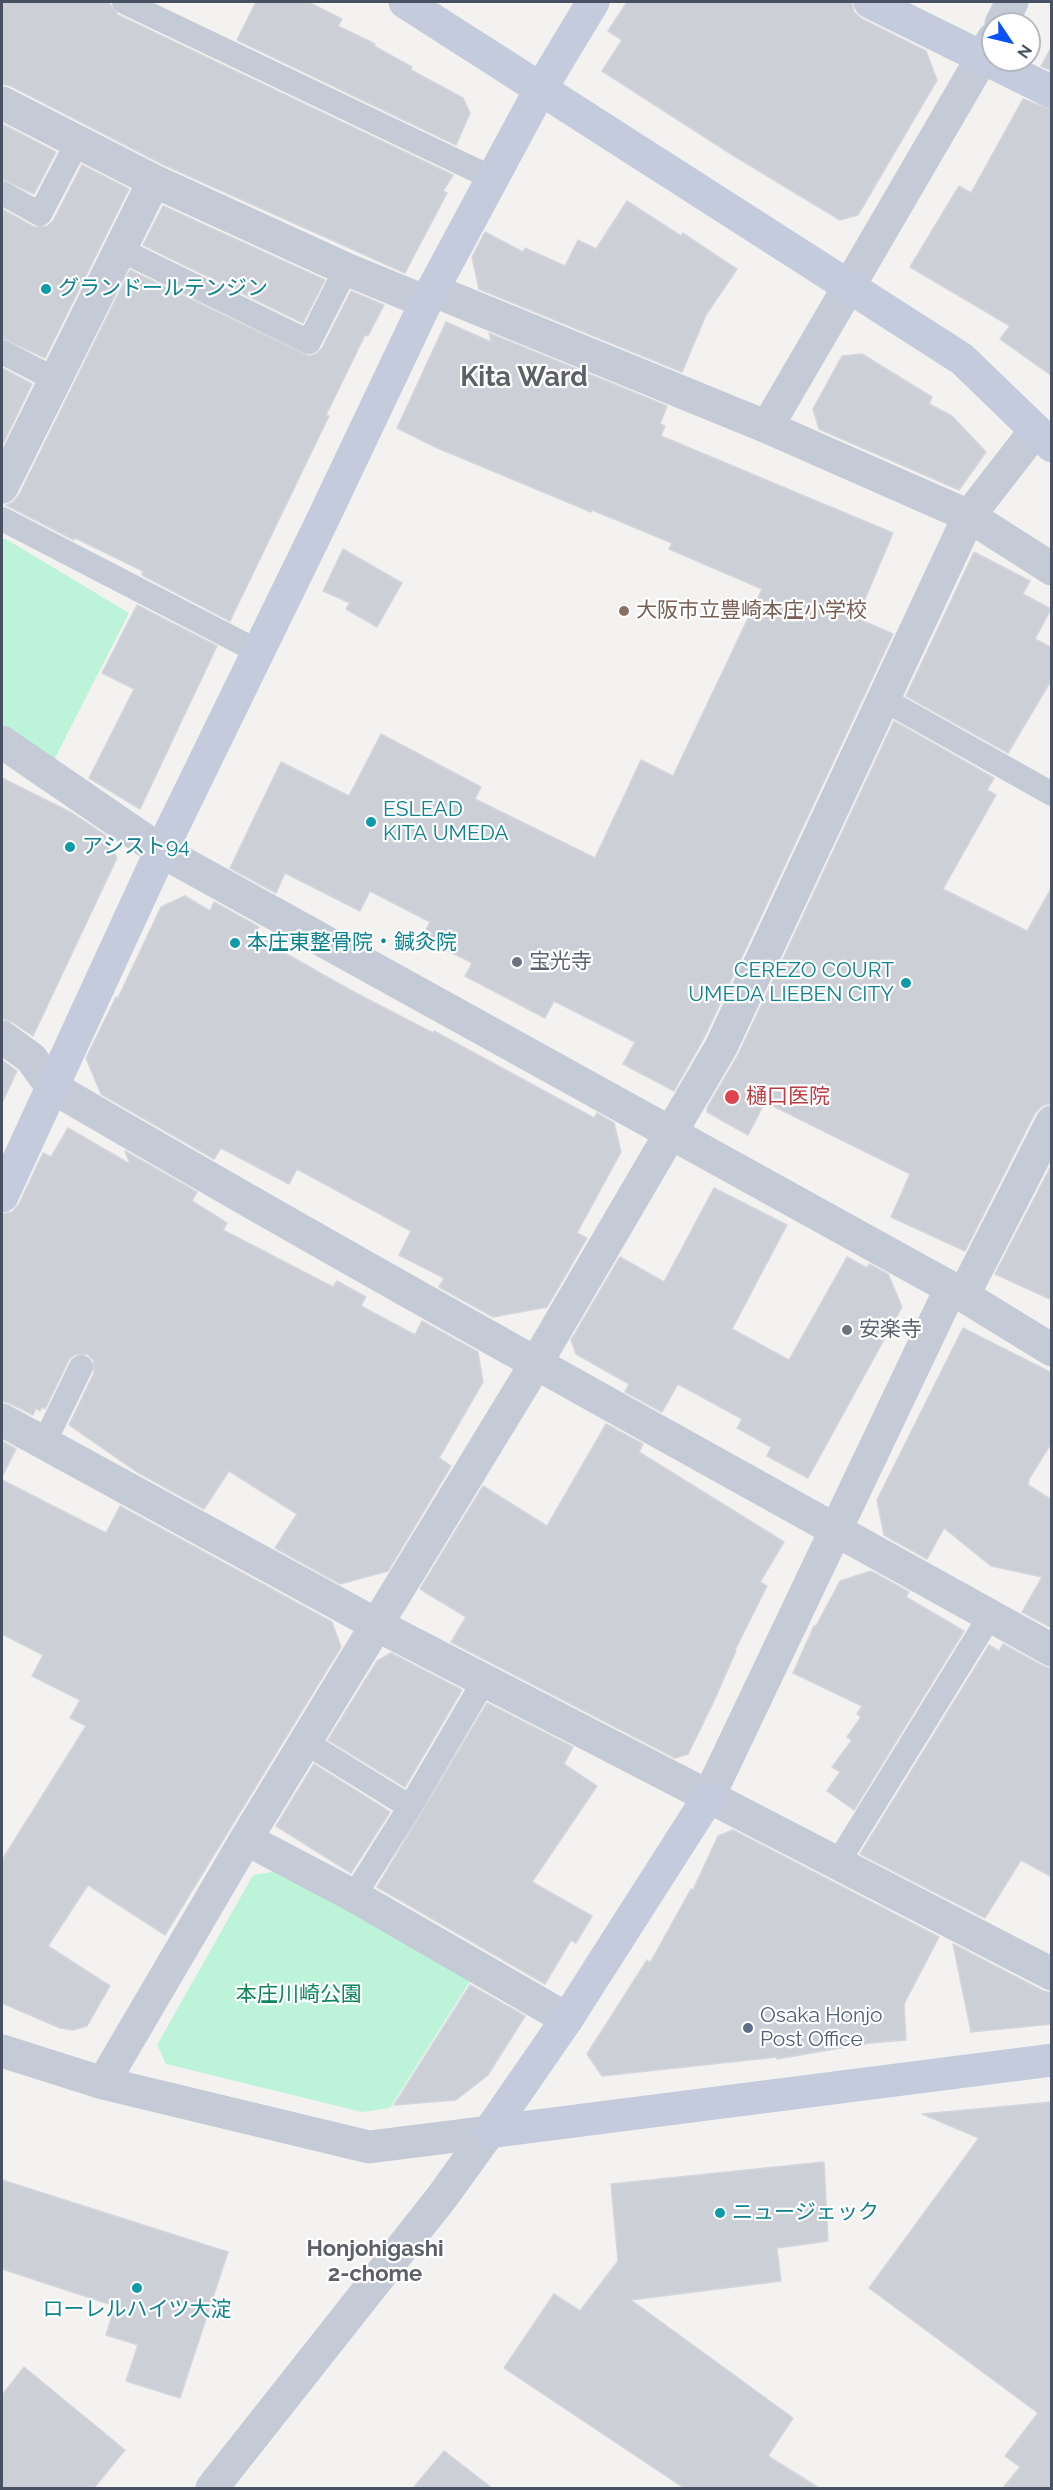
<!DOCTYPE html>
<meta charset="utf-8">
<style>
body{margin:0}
#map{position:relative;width:1053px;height:2490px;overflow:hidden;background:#f4f2f1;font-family:Raleway,sans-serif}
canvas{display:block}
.frame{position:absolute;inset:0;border:3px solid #475161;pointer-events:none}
.north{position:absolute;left:981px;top:12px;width:60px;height:60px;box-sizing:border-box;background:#fff;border:2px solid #b5b9c0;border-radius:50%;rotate:125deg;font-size:16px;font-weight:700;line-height:24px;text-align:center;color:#475161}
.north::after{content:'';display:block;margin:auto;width:21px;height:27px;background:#0852f7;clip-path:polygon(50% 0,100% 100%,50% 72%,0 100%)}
</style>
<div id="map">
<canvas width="1053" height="2490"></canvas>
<div class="frame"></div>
<div class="north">N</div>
</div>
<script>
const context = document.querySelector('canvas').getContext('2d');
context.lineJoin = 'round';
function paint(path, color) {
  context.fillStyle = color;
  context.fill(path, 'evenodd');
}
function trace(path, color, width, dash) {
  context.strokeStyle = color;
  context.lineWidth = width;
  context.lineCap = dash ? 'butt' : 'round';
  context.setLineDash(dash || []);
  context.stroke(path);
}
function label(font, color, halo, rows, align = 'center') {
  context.font = font + ' Raleway,"Noto Sans JP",sans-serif';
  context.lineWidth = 4.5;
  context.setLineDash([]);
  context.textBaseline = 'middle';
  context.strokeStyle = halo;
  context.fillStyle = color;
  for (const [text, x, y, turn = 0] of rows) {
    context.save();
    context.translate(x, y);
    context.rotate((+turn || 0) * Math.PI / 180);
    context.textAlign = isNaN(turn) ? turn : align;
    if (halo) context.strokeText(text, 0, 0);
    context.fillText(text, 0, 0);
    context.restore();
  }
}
paint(new Path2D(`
 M 2,539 L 6,539 L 129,613 L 54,760 L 2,723 Z
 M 278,1871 L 472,1978 L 390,2108 L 362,2112 L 166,2064 L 157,2045 L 253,1875 Z`), '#bdf4d9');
const building = new Path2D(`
 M 2,2 L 105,2 L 110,4 L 118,15 L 453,175 L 443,191 L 447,193 L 405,273 L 162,164 L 11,86 L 2,84 Z
 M 256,2 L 308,2 L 342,19 L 338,26 L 375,44 L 374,46 L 412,67 L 411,70 L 463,98 L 470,113 L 456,145 L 237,40 Z
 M 627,2 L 852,2 L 854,12 L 862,19 L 926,51 L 937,80 L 858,215 L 840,220 L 734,156 L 602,71 L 622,40 L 608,31 Z
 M 1052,46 L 1052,71 L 1041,66 Z
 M 1023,99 L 1052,110 L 1052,376 L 1000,339 L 1010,326 L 910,267 L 959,186 L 971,193 Z
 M 2,124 L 56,152 L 34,194 L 2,179 Z
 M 82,165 L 129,189 L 45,358 L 2,338 L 2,209 L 34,227 L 47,226 L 53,221 Z
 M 627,201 L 681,236 L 683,233 L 737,269 L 706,315 L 682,372 L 479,289 L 472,257 L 485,232 L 523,252 L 525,248 L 565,266 L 578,240 L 596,249 Z
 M 163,206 L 325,280 L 303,323 L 143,245 Z
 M 130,270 L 309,356 L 316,354 L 322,348 L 351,291 L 384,305 L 368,336 L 365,335 L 326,415 L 329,416 L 230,621 L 142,575 L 143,571 L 75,538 L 74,540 L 6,505 L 13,502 L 19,495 Z
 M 446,322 L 491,342 L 489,333 L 667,406 L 660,424 L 665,426 L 661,436 L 893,533 L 857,618 L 893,634 L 704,1038 L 674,1091 L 623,1064 L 635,1042 L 554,1001 L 545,1018 L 465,976 L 472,963 L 422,937 L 430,922 L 370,891 L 360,911 L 285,873 L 276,893 L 230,868 L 281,762 L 349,796 L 381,734 L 481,787 L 475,799 L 595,858 L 641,760 L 673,776 L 762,589 L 669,549 L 672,543 L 592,510 L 591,512 L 435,447 L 397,428 Z
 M 862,354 L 932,397 L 929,404 L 952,416 L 986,452 L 959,490 L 819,429 L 813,409 L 842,356 Z
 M 2,368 L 32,384 L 2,446 Z
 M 343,549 L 402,583 L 377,627 L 346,609 L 350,603 L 323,591 Z
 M 974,552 L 1030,581 L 1023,594 L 1051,609 L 1035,639 L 1052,648 L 1052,679 L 1008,753 L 906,696 Z
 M 137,605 L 217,646 L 140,809 L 89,778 L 134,689 L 102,673 Z
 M 894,721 L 994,778 L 987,790 L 996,795 L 943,889 L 1027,931 L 1052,887 L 1052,1103 L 1042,1106 L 1035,1113 L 965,1251 L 891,1217 L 910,1174 L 765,1102 L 748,1135 L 707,1112 L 707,1108 L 738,1055 Z
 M 2,778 L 72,813 L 105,835 L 117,858 L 33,1036 L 12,1022 L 2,1019 Z
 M 185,896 L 210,911 L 214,902 L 259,927 L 255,934 L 268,941 L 267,943 L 352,991 L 433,1033 L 434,1031 L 594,1118 L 597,1113 L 614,1123 L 621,1152 L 577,1233 L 587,1238 L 547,1307 L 493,1317 L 439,1287 L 444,1278 L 399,1255 L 411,1231 L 297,1169 L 289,1184 L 221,1148 L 214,1159 L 101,1094 L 86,1058 L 116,997 L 118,998 L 161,907 Z
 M 2,1060 L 17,1071 L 2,1103 Z
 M 68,1128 L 130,1164 L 125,1151 L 197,1192 L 192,1201 L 227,1223 L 223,1230 L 333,1287 L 337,1281 L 366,1297 L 361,1306 L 415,1335 L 422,1321 L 478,1352 L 483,1382 L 439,1458 L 451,1466 L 388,1571 L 340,1584 L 275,1548 L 297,1514 L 229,1471 L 204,1509 L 137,1472 L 69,1425 L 94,1373 L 93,1360 L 87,1354 L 74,1355 L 69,1360 L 45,1409 L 42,1407 L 40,1411 L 36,1408 L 33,1415 L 11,1404 L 2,1401 L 2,1214 L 12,1212 L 19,1204 L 43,1153 L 51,1157 Z
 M 1052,1164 L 1052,1300 L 995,1274 Z
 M 714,1188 L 787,1225 L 732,1329 L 789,1360 L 847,1257 L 867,1268 L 869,1264 L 888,1274 L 902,1307 L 808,1478 L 767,1456 L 771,1447 L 737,1428 L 742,1419 L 678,1384 L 662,1412 L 625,1392 L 629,1384 L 576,1354 L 571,1340 L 620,1257 L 664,1282 Z
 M 963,1328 L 1052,1373 L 1052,1442 L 1029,1479 L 1028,1485 L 1052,1500 L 1052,1628 L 1022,1612 L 1042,1577 L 991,1566 L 944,1528 L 927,1559 L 884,1535 L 877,1500 Z
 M 606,1424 L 643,1444 L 639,1452 L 784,1542 L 760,1582 L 767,1586 L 735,1650 L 736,1651 L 713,1703 L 688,1754 L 675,1758 L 451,1642 L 466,1617 L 420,1589 L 483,1486 L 547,1526 Z
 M 2,1441 L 16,1449 L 2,1477 Z
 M 2,1480 L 106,1533 L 120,1506 L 332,1622 L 341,1647 L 165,1935 L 88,1885 L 48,1946 L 110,1986 L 87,2026 L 73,2030 L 60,2028 L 2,2003 L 2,1860 L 86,1726 L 70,1718 L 80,1700 L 32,1676 L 43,1655 L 2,1634 Z
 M 871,1571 L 909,1592 L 906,1597 L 964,1631 L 854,1810 L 827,1791 L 840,1772 L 832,1767 L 852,1740 L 847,1737 L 861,1717 L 857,1714 L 862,1706 L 793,1673 L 814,1626 L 816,1626 L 840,1581 Z
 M 1003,1644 L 1043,1666 L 1052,1669 L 1052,1877 L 1021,1860 L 985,1918 L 860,1854 L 989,1645 L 999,1651 Z
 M 391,1653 L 462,1690 L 405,1787 L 328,1740 L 377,1661 Z
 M 487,1703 L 573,1747 L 564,1764 L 597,1786 L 532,1882 L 592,1916 L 576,1943 L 571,1940 L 545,1984 L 377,1887 Z
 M 314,1764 L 390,1812 L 351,1873 L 276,1826 Z
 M 733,1830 L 939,1937 L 904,2004 L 906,2040 L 870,2043 L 777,2059 L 777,2057 L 602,2076 L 587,2054 L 647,1960 L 650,1963 L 691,1889 L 693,1890 L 718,1836 Z
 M 953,1944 L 1043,1991 L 1052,1993 L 1052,2024 L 971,2032 Z
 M 470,1985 L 525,2016 L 488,2075 L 456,2100 L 394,2105 Z
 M 1052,2102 L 1052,2488 L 1003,2488 L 1020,2467 L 1005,2456 L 1038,2413 L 869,2288 L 979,2138 L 922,2114 Z
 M 824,2162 L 828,2241 L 777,2248 L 781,2281 L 631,2300 L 793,2418 L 768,2456 L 819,2488 L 684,2488 L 504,2368 L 554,2294 L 580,2311 L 618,2261 L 611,2184 Z
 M 2,2180 L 228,2252 L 180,2398 L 126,2381 L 138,2345 L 106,2335 L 115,2306 L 2,2269 Z
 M 24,2367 L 125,2450 L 94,2488 L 2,2488 L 2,2395 Z
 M 444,2451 L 492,2488 L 413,2488 Z`);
paint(building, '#cdcfd7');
trace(building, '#d5d6dd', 1.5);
trace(new Path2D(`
 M 124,2 L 492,178
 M 2,193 L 40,214 L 78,141
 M 121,250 L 309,342 L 346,269
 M 2,352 L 56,380
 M 2,519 L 259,652
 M 883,699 L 1052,794
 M 44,1443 L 81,1367
 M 305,1742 L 410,1807
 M 837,1864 L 990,1616
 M 354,1896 L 410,1807 L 484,1681`), '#c4cbd7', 24);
trace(new Path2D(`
 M 1001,24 L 1012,2
 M 2,103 L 154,181 L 346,269 L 426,302
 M 432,290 L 767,427 L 969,516 L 1052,569
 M 767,427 L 993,39
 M 2,487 L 154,181
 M 2,742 L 161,851 L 951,1288 L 1052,1350
 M 2,1037 L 31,1058 L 52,1087 C 382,1280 717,1464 1052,1650
 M 963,1296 L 1052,1122
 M 2,1420 L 377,1625 L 1052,1974
 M 708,1798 L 951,1288
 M 246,1839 L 354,1896 L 567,2019
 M 2,2051 L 103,2083 L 369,2147 L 489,2132
 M 103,2083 L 246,1839 L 535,1365 L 721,1047 L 969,516 L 1035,431
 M 212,2488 L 442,2197 L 489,2132`), '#c4cbd7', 33);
trace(new Path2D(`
 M 405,2 L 962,359 L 1052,446
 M 870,2 L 1052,92
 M 2,1196 L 161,851 L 322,521 L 426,302 L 540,90 L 593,2
 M 489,2132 L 1052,2060
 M 489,2132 L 567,2019 L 708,1798`), '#c3cbdc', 33);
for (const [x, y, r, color] of [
 [46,289,6,"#0f9aa8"],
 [624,611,6,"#8d6e63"],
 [371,822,6,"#0f9aa8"],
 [70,847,6,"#0f9aa8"],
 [235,943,6,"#0f9aa8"],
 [517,962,6,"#6b7280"],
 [906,983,6,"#0f9aa8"],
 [732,1097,8,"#e0444e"],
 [847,1330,6,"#6b7280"],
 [748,2028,6,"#5c6f8a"],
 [720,2213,6,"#0f9aa8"],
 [137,2288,6,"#0f9aa8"]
]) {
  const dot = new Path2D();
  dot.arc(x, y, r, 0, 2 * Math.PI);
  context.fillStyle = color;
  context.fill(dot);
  trace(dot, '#fff', 2);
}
label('21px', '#0d838f', '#fff', [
 ["グランドールテンジン",58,289],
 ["ESLEAD",383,810],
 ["KITA UMEDA",383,834],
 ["アシスト94",82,847],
 ["本庄東整骨院・鍼灸院",247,943],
 ["CEREZO COURT",894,971,"right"],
 ["UMEDA LIEBEN CITY",894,995,"right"],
 ["ニュージェック",732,2213],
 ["ローレルハイツ大淀",137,2310,"center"]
], 'left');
label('21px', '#785e54', '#fff', [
 ["大阪市立豊崎本庄小学校",636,611]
], 'left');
label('21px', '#5b616d', '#fff', [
 ["宝光寺",529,962],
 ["安楽寺",859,1330]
], 'left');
label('21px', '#be3a42', '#fff', [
 ["樋口医院",746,1097]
], 'left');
label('21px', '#0e8659', '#fff', [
 ["本庄川崎公園",299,1995]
]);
label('21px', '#4e5e75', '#fff', [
 ["Osaka Honjo",760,2016],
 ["Post Office",760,2040]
], 'left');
label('bold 22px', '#5d6067', '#fff', [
 ["Honjohigashi",375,2249],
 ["2-chome",375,2274]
]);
label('bold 27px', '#5d6067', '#fff', [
 ["Kita Ward",524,378]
]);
</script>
